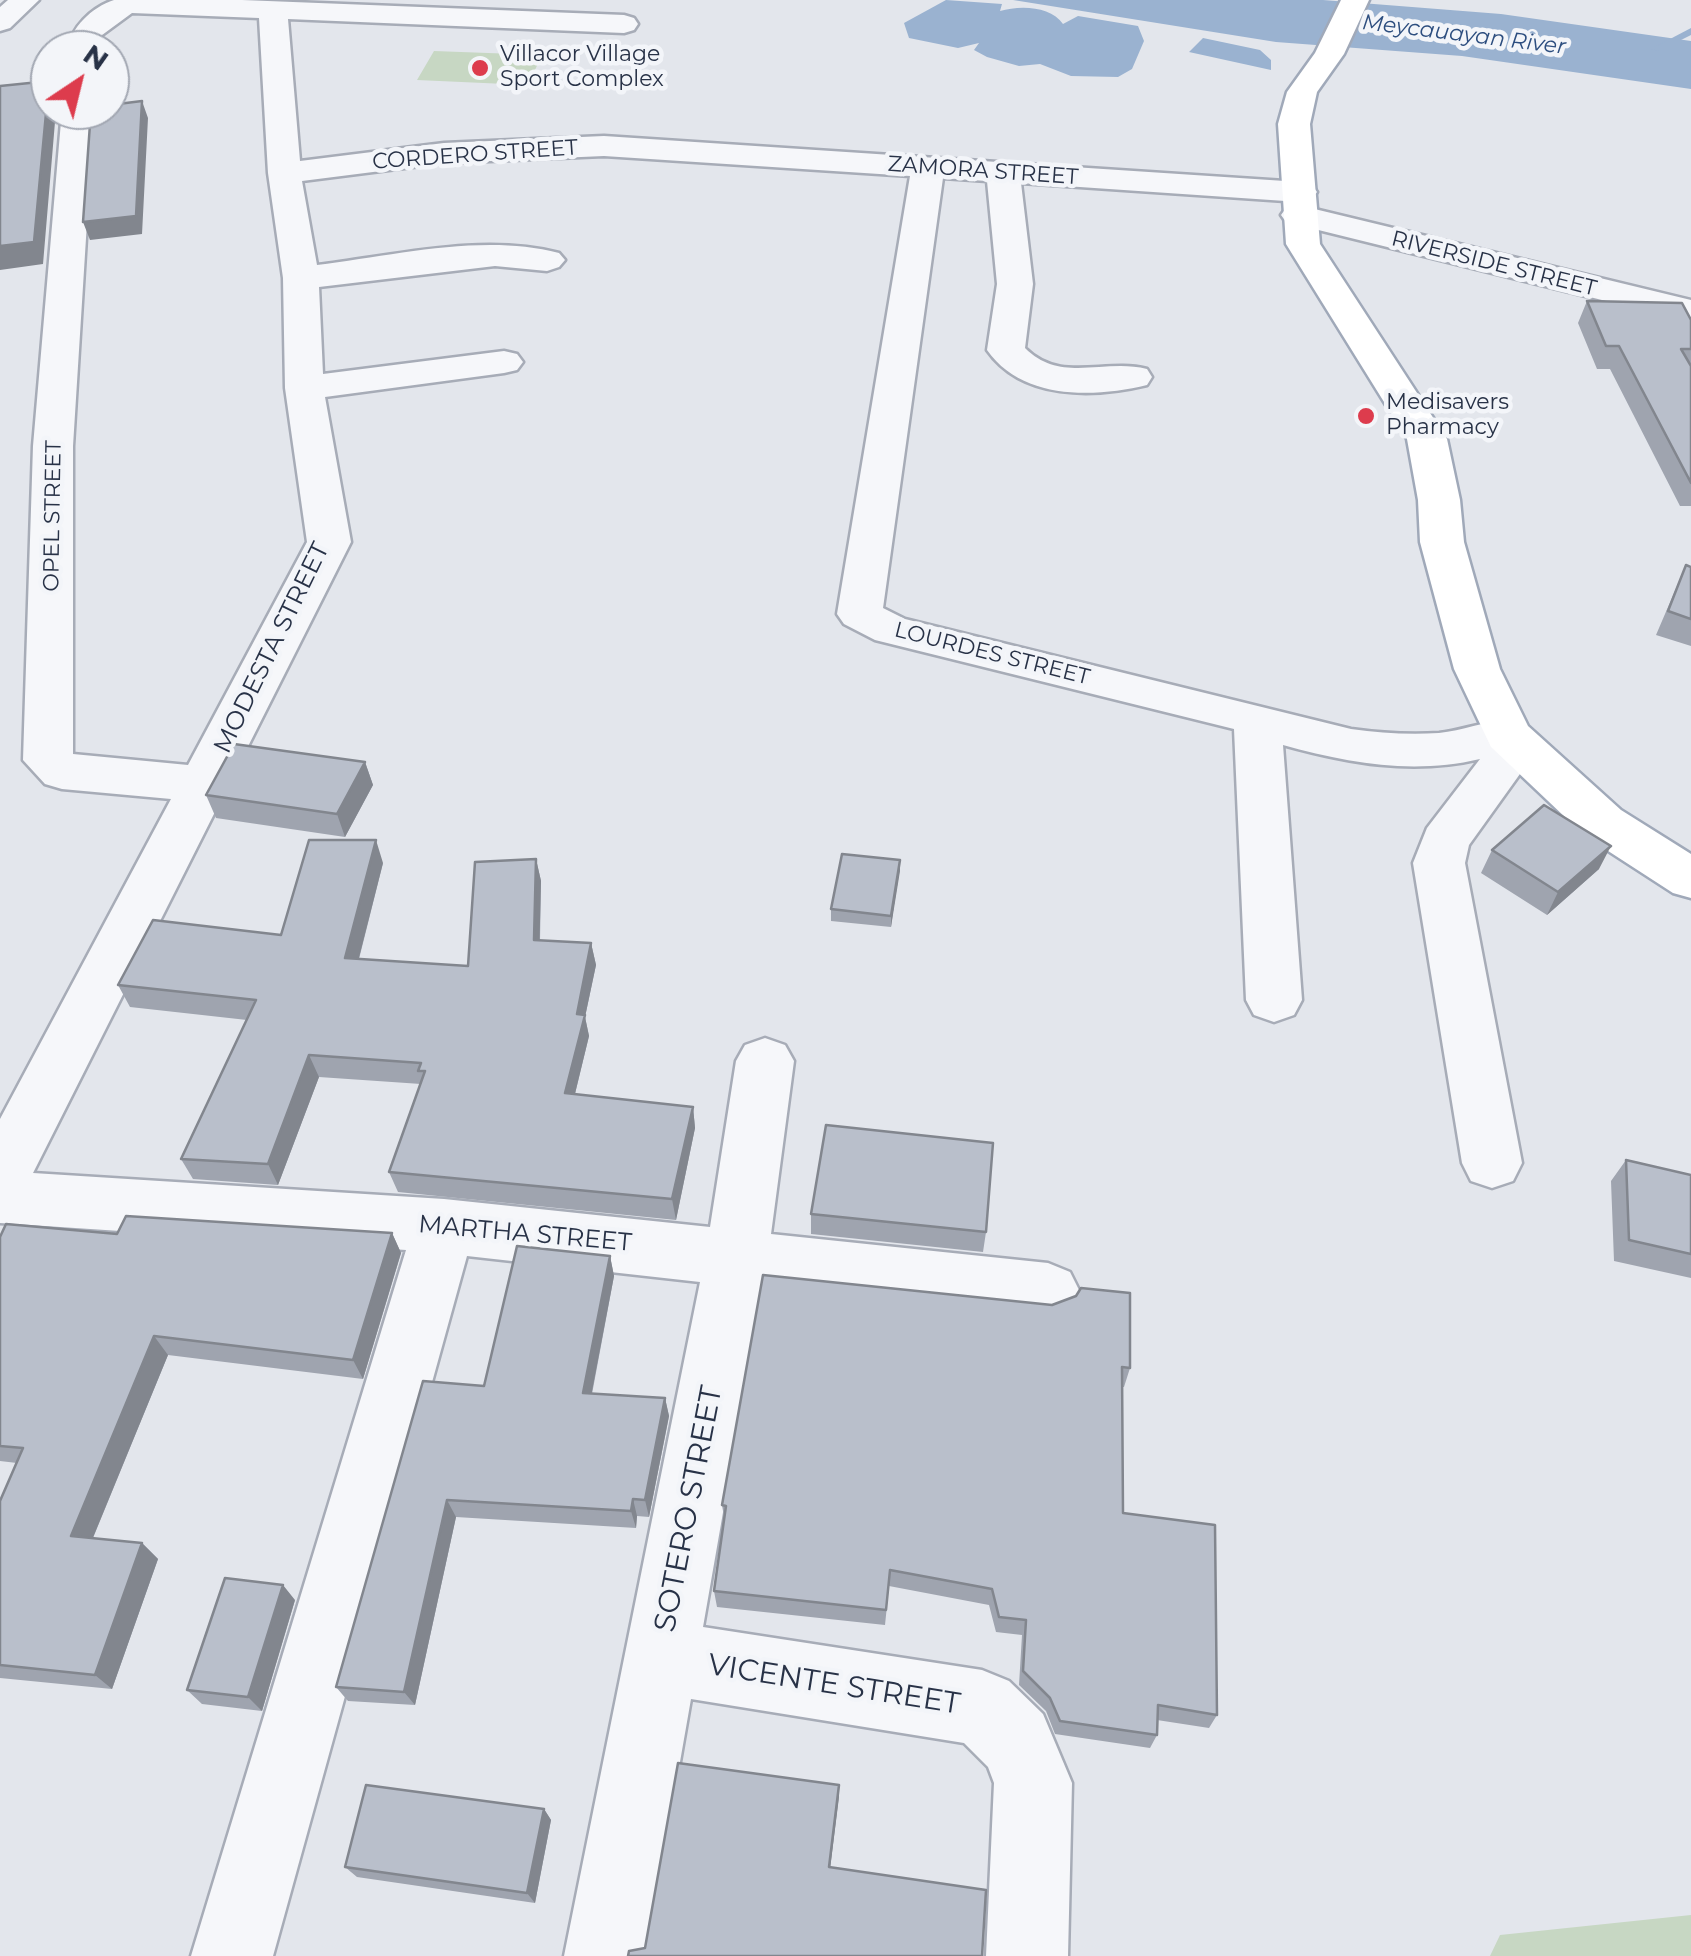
<!DOCTYPE html>
<style>
body{margin:0}
#map{position:relative;width:1691px;height:1956px;overflow:hidden;background:#e3e6ec;font-family:Montserrat,sans-serif}
canvas{display:block}
.north{position:absolute;left:30px;top:30px;width:100px;height:100px;box-sizing:border-box;background:#f3f5f9;border:2px solid #a2a7b2;border-radius:50%;rotate:35deg;font-size:28px;font-weight:700;line-height:40px;text-align:center;color:#283247}
.north::after{content:'';display:block;margin:auto;width:35px;height:45px;background:#dd3c4d;clip-path:polygon(50% 0,100% 100%,50% 72%,0 100%)}
</style>
<div id="map">
<canvas width="1691" height="1956"></canvas>
<div class="north">N</div>
</div>
<script>
const context = document.querySelector('canvas').getContext('2d');
context.lineJoin = 'round';
function paint(path, color) {
  context.fillStyle = color;
  context.fill(path, 'evenodd');
}
function trace(path, color, width, dash) {
  context.strokeStyle = color;
  context.lineWidth = width;
  context.lineCap = dash ? 'butt' : 'round';
  context.setLineDash(dash || []);
  context.stroke(path);
}
function label(font, color, halo, rows, align = 'center') {
  context.font = font + ' Montserrat,sans-serif';
  context.lineWidth = 9;
  context.setLineDash([]);
  context.textBaseline = 'middle';
  context.strokeStyle = halo;
  context.fillStyle = color;
  for (const [text, x, y, turn = 0] of rows) {
    context.save();
    context.translate(x, y);
    context.rotate((+turn || 0) * Math.PI / 180);
    context.textAlign = isNaN(turn) ? turn : align;
    if (halo) context.strokeText(text, 0, 0);
    context.fillText(text, 0, 0);
    context.restore();
  }
}
paint(new Path2D(`
 M 434,51 L 542,55 L 528,85 L 417,80 Z
 M 1691,1915 L 1691,1956 L 1490,1956 L 1500,1935 Z`), '#c7d7c3');
paint(new Path2D(`
 M 946,0 L 1002,4 L 1000,11 C 1020,5 1051,6 1063,24 L 1078,16 L 1138,26 L 1144,41 L 1132,69 L 1118,77 L 1071,76 L 1040,64 L 1019,66 L 987,57 L 974,50 L 979,43 L 958,48 L 909,38 L 904,23 Z
 M 1013,0 L 1323,0 L 1501,14 L 1691,41 L 1691,89 L 1462,56 L 1276,42 Z
 M 1203,38 L 1260,50 L 1271,60 L 1271,70 L 1189,52 Z`), '#9ab2d0');
paint(new Path2D(`
 M 1691,28 L 1691,35 L 1659,51 L 1651,49 Z`), '#9ab2d0');
const minor = new Path2D(`
 M 8,0 L 39,0 L 10,28 L 0,31 L 0,7 Z
 M 114,0 L 242,0 L 624,15 L 634,18 L 638,24 L 634,30 L 624,33 L 288,19 L 300,161 L 444,143 L 604,136 L 1300,182 L 1312,185 L 1317,192 L 1312,199 L 1300,202 L 1021,183 L 1033,284 L 1025,348 C 1061,384 1104,358 1147,369 L 1152,377 L 1147,385 C 1093,398 1022,400 987,350 L 997,284 L 987,181 L 943,178 L 883,608 L 905,619 L 1351,729 C 1380,733 1409,735 1439,733 C 1468,730 1497,715 1525,723 L 1540,746 L 1469,845 L 1465,863 L 1522,1163 L 1513,1181 L 1492,1188 L 1471,1181 L 1462,1163 L 1413,863 L 1427,828 L 1480,759 C 1412,775 1348,763 1283,745 L 1302,1000 L 1294,1015 L 1274,1022 L 1254,1015 L 1246,1000 L 1234,729 L 875,640 L 844,624 L 837,614 L 910,176 L 604,156 L 444,163 L 302,181 L 317,265 C 394,256 482,233 559,253 L 565,260 L 559,267 L 547,271 L 495,266 L 319,287 L 323,374 L 504,351 L 517,354 L 523,362 L 517,370 L 504,373 L 325,397 L 351,542 L 33,1173 L 444,1199 L 710,1227 L 736,1061 L 745,1045 L 765,1038 L 785,1045 L 794,1061 L 771,1234 L 1048,1263 L 1070,1272 L 1080,1292 L 1070,1312 L 1048,1321 L 762,1289 L 703,1627 L 982,1670 L 1009,1681 L 1043,1714 L 1072,1783 L 1068,1956 L 986,1956 L 994,1783 L 988,1767 L 964,1743 L 691,1699 L 646,1956 L 564,1956 L 700,1282 L 467,1256 L 273,1956 L 191,1956 L 406,1250 L 0,1223 L 0,1119 L 171,799 L 62,789 L 45,784 L 23,760 L 33,446 L 62,110 L 94,110 L 73,446 L 73,754 L 188,765 L 307,542 L 285,388 L 283,278 L 268,173 L 259,18 L 132,13 L 98,38 L 98,50 L 68,50 C 70,28 92,7 114,0 Z
 M 1298,205 L 1691,300 L 1691,322 L 1286,222 L 1281,215 L 1286,208 Z`);
const major = new Path2D(`
 M 1341,0 L 1369,0 L 1344,54 L 1317,92 L 1310,124 L 1320,244 L 1447,439 L 1460,500 L 1464,542 L 1500,669 L 1528,726 L 1621,810 L 1691,854 L 1691,898 L 1673,893 L 1585,836 L 1491,747 L 1454,669 L 1420,542 L 1418,500 L 1407,439 L 1286,244 L 1278,124 L 1287,92 L 1315,53 Z`);
trace(minor, '#a7acb7', 5);
trace(major, '#a0a9b9', 5);
paint(minor, '#f6f7fa');
paint(major, '#fff');
paint(new Path2D(`
 M 1587,301 L 1691,320 L 1691,506 L 1680,506 L 1610,369 L 1597,369 L 1578,323 Z
 M 1686,565 L 1691,567 L 1691,646 L 1656,635 Z
 M 365,762 L 373,785 L 345,837 L 216,818 L 206,795 Z
 M 1492,850 L 1599,869 L 1547,915 L 1481,873 Z
 M 536,859 L 541,881 L 540,941 L 591,943 L 596,965 L 585,1017 L 589,1036 L 575,1094 L 693,1107 L 695,1128 L 676,1220 L 398,1192 L 389,1172 L 421,1084 L 319,1077 L 278,1185 L 193,1179 L 181,1159 L 247,1020 L 130,1007 L 118,985 L 281,935 L 383,863 L 359,959 L 468,966 Z
 M 900,860 L 891,927 L 831,921 L 831,909 Z
 M 1626,1160 L 1691,1175 L 1691,1278 L 1614,1261 L 1611,1181 Z
 M 811,1214 L 986,1232 L 983,1252 L 811,1234 Z
 M 392,1233 L 401,1253 L 363,1379 L 168,1355 L 93,1538 L 142,1543 L 158,1559 L 112,1689 L 0,1678 L 0,1501 L 17,1463 L 0,1461 L 0,1237 L 117,1234 Z
 M 610,1256 L 614,1276 L 592,1394 L 665,1398 L 669,1416 L 649,1517 L 637,1516 L 636,1528 L 456,1517 L 415,1705 L 348,1701 L 336,1687 L 484,1386 Z
 M 763,1275 L 1130,1368 L 1124,1387 L 1122,1387 L 1123,1513 L 1217,1715 L 1209,1728 L 1157,1720 L 1157,1735 L 1150,1748 L 1055,1734 L 1046,1711 L 1019,1685 L 1022,1635 L 996,1632 L 989,1605 L 889,1586 L 885,1625 L 717,1607 L 714,1591 L 724,1517 L 722,1505 Z
 M 295,1600 L 262,1711 L 202,1704 L 187,1690 Z
 M 544,1809 L 551,1820 L 535,1903 L 357,1877 L 345,1867 Z`), '#9fa4af');
paint(new Path2D(`
 M 49,81 L 50,110 L 56,110 L 43,264 L 0,270 L 0,246 Z
 M 142,101 L 148,118 L 142,234 L 90,240 L 83,222 Z
 M 365,762 L 373,785 L 345,837 L 337,814 Z
 M 376,840 L 383,863 L 353,981 L 345,958 Z
 M 1611,846 L 1599,869 L 1547,915 L 1558,892 Z
 M 536,859 L 541,881 L 539,963 L 534,940 Z
 M 900,860 L 900,871 L 891,927 L 891,916 Z
 M 591,943 L 596,965 L 585,1017 L 589,1036 L 570,1114 L 565,1093 L 577,1014 Z
 M 309,1055 L 319,1077 L 278,1185 L 268,1164 Z
 M 693,1107 L 695,1128 L 676,1220 L 672,1199 Z
 M 392,1233 L 401,1253 L 363,1379 L 353,1360 Z
 M 610,1256 L 614,1276 L 588,1412 L 583,1393 Z
 M 154,1336 L 168,1355 L 87,1552 L 71,1536 Z
 M 665,1398 L 669,1416 L 649,1517 L 645,1500 Z
 M 633,1499 L 637,1516 L 636,1528 L 631,1511 Z
 M 447,1500 L 456,1517 L 415,1705 L 404,1692 Z
 M 142,1543 L 158,1559 L 112,1689 L 95,1675 Z
 M 283,1585 L 295,1600 L 262,1711 L 248,1697 Z
 M 839,1785 L 839,1797 L 829,1877 L 829,1867 Z
 M 544,1809 L 551,1820 L 535,1903 L 527,1893 Z`), '#82868e');
const building = new Path2D(`
 M 49,81 L 34,242 L 0,246 L 0,86 Z
 M 142,101 L 136,216 L 83,222 L 91,110 L 110,110 L 110,105 Z
 M 1587,301 L 1682,303 L 1691,320 L 1691,349 L 1681,349 L 1691,366 L 1691,483 L 1619,346 L 1606,346 Z
 M 1686,565 L 1691,567 L 1691,619 L 1668,611 Z
 M 234,744 L 365,762 L 337,814 L 206,795 Z
 M 1544,805 L 1611,846 L 1558,892 L 1492,850 Z
 M 309,840 L 376,840 L 345,958 L 468,966 L 475,862 L 536,859 L 534,940 L 591,943 L 577,1014 L 585,1015 L 565,1093 L 693,1107 L 672,1199 L 389,1172 L 425,1071 L 418,1071 L 421,1063 L 309,1055 L 268,1164 L 181,1159 L 256,1000 L 118,985 L 153,920 L 281,935 Z
 M 842,854 L 900,860 L 891,916 L 831,909 Z
 M 826,1125 L 993,1143 L 986,1232 L 811,1214 Z
 M 1626,1160 L 1691,1175 L 1691,1254 L 1629,1240 Z
 M 126,1216 L 392,1233 L 353,1360 L 154,1336 L 71,1536 L 142,1543 L 95,1675 L 0,1665 L 0,1501 L 23,1448 L 0,1446 L 0,1237 L 6,1224 L 117,1234 Z
 M 517,1246 L 610,1256 L 583,1393 L 665,1398 L 645,1500 L 633,1499 L 631,1511 L 447,1500 L 404,1692 L 336,1687 L 423,1381 L 484,1386 Z
 M 763,1275 L 1052,1305 L 1076,1296 L 1081,1288 L 1130,1293 L 1130,1368 L 1122,1367 L 1123,1513 L 1215,1525 L 1217,1715 L 1158,1705 L 1157,1735 L 1060,1721 L 1050,1698 L 1023,1671 L 1026,1620 L 999,1617 L 992,1589 L 890,1570 L 886,1610 L 714,1591 L 726,1506 L 722,1505 Z
 M 225,1578 L 283,1585 L 248,1697 L 187,1690 Z
 M 678,1763 L 839,1785 L 829,1867 L 986,1890 L 982,1956 L 628,1956 L 629,1951 L 645,1948 Z
 M 366,1785 L 544,1809 L 527,1893 L 345,1867 Z`);
paint(building, '#b9bfcb');
trace(building, '#82868e', 2.5);
for (const [x, y, r, color] of [
 [480,68,10,"#dd3c4d"],
 [1366,416,10,"#dd3c4d"]
]) {
  const dot = new Path2D();
  dot.arc(x, y, r, 0, 2 * Math.PI);
  context.fillStyle = color;
  context.fill(dot);
  trace(dot, '#f3f5f9', 4);
}
label('italic 22px', '#2d4e7f', '#f3f5f9', [
 ["Meycauayan River",1464,35,7]
]);
label('22px', '#283247', '#f3f5f9', [
 ["Villacor Village",500,55],
 ["Sport Complex",500,80],
 ["Medisavers",1386,403],
 ["Pharmacy",1386,428]
], 'left');
label('22px', '#283247', '#f3f5f9', [
 ["CORDERO STREET",475,155,-4],
 ["ZAMORA STREET",983,171,4],
 ["RIVERSIDE STREET",1494,264,14],
 ["OPEL STREET",53,516,-89],
 ["LOURDES STREET",992,654,14]
]);
label('25px', '#283247', '#f3f5f9', [
 ["MODESTA STREET",272,648,-64],
 ["MARTHA STREET",525,1234,5]
]);
label('30px', '#283247', '#f3f5f9', [
 ["SOTERO STREET",689,1509,-79],
 ["VICENTE STREET",834,1685,9]
]);
</script>
